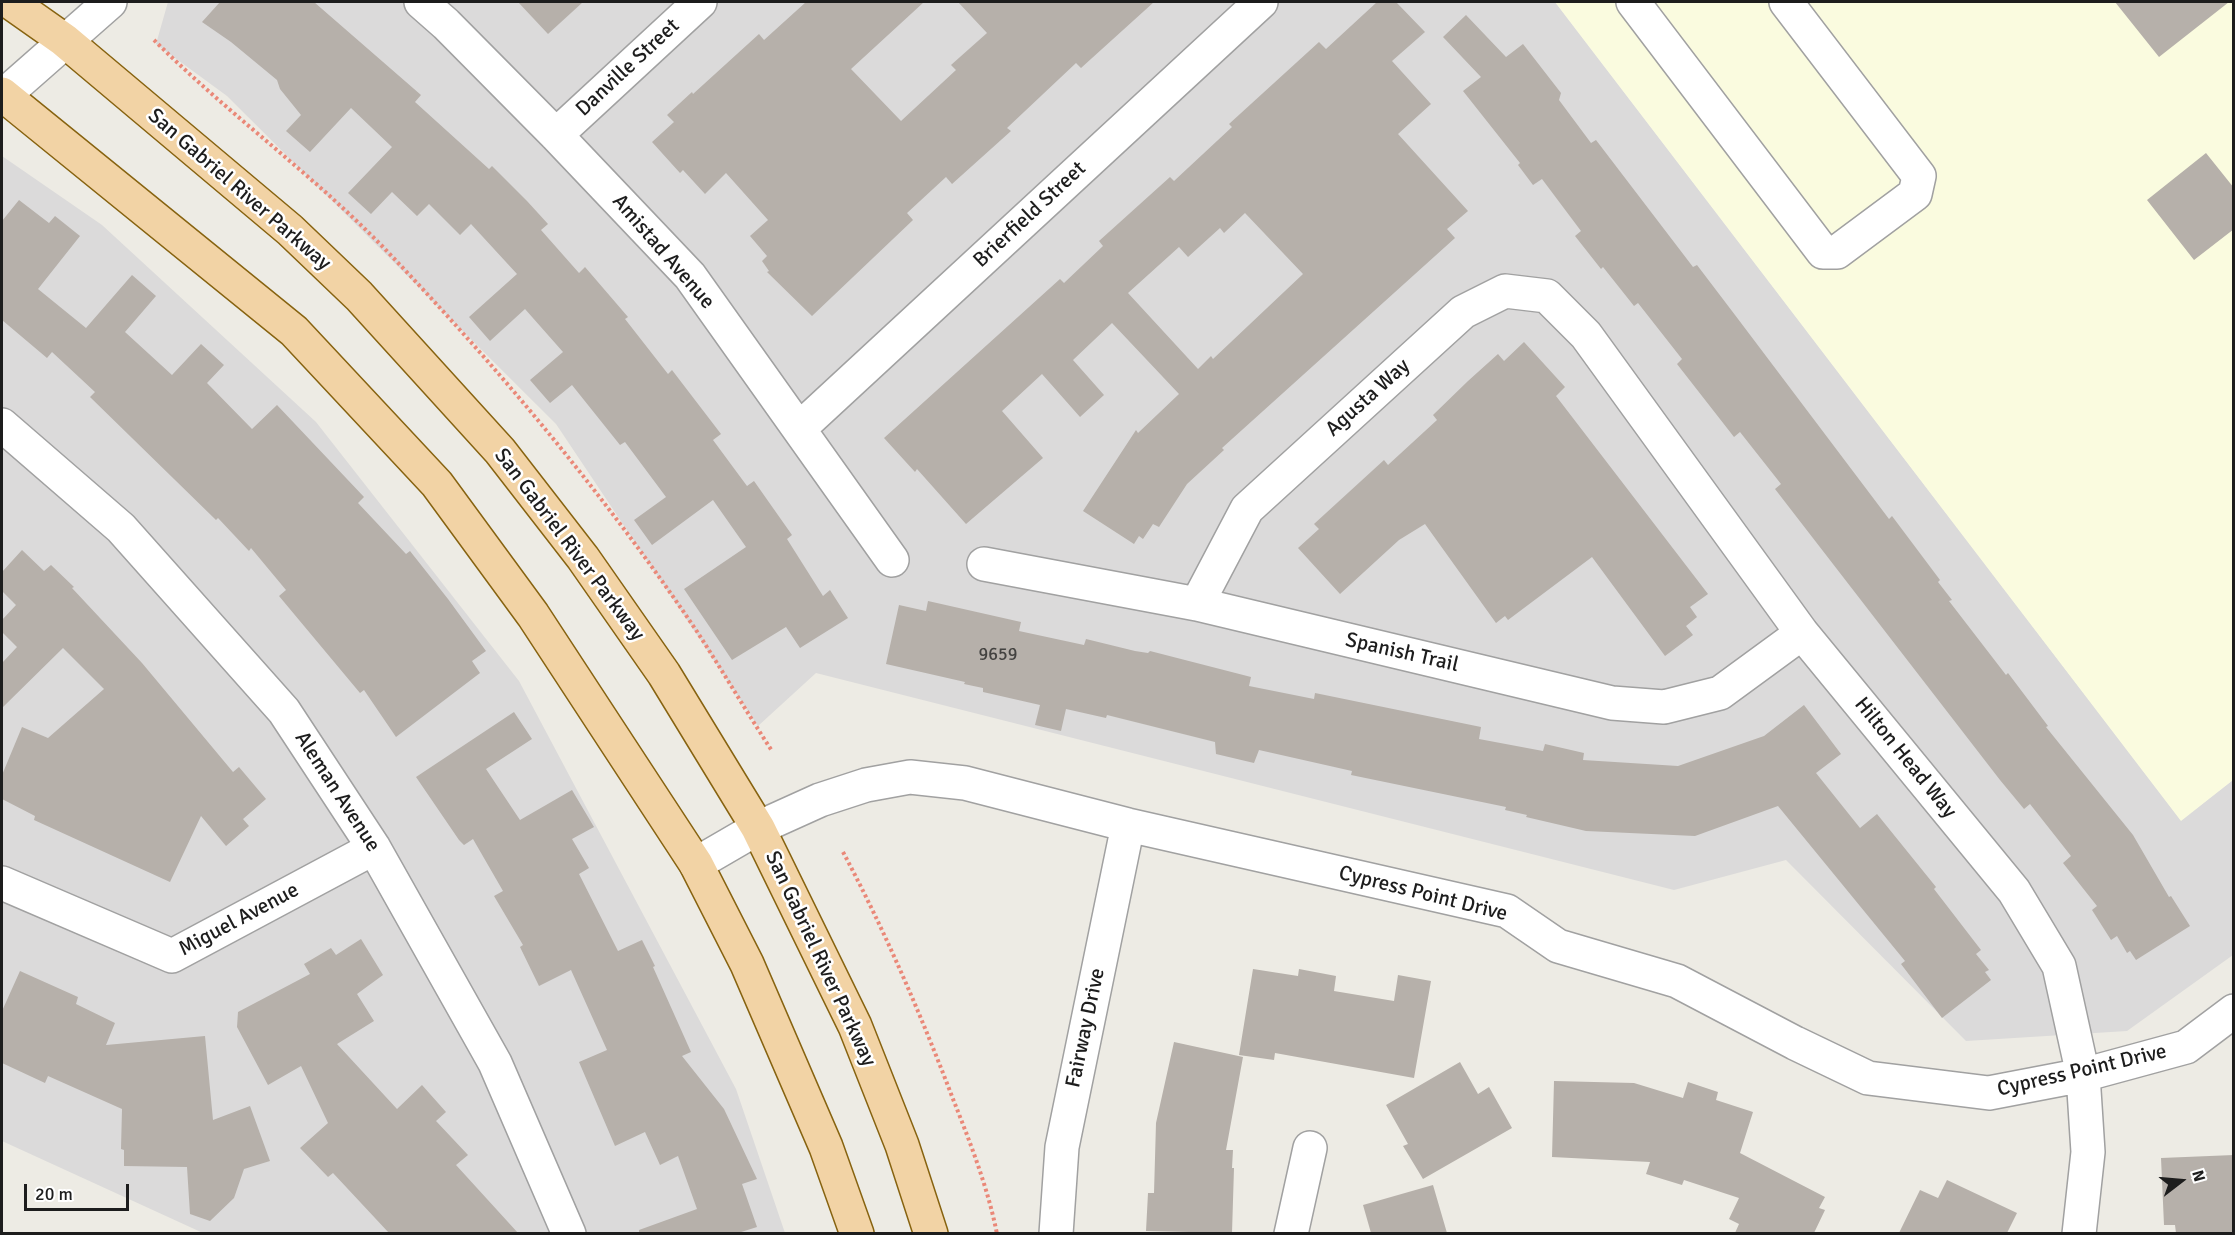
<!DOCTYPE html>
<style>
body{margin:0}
#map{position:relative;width:2235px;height:1235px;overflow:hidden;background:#edebe4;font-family:Signika,sans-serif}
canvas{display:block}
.frame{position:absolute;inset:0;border:3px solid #1d1d1d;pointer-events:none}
.north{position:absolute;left:2151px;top:1151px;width:60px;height:60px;-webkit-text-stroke:4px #fff;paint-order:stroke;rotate:74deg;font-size:16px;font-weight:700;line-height:24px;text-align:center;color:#1d1d1d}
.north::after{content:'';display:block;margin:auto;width:21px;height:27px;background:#1d1d1d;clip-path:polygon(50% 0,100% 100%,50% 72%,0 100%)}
.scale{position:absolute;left:24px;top:1184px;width:105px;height:27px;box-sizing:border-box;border:3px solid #1d1d1d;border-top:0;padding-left:8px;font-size:18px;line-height:21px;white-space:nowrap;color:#1d1d1d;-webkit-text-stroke:4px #fff;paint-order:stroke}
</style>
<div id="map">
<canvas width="2235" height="1235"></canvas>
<div class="frame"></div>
<div class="north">N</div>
<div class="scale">20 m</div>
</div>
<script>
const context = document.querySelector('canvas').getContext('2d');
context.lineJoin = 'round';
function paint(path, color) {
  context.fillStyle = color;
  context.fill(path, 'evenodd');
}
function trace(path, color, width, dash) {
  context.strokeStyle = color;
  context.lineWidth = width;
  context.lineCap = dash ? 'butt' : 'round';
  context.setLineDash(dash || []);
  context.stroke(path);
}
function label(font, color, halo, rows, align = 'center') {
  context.font = font + ' Signika,sans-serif';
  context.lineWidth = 5;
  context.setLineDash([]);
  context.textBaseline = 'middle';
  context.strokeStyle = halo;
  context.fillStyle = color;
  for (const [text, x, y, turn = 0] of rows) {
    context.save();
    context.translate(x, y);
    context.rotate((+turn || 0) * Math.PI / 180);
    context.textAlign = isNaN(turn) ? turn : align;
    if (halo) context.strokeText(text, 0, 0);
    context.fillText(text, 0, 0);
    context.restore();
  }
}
paint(new Path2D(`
 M 168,2 L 1555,2 L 2181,820 L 2233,780 L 2233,955 L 2127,1031 L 1966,1041 L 1786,860 L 1674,890 L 816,673 L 758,726 L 556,424 L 227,96 L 156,44 Z
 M 2,156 L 102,225 L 316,422 L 519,681 L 736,1089 L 785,1233 L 203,1233 L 2,1141 Z`), '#dbdada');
paint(new Path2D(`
 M 1555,2 L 2233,2 L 2233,780 L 2181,821 Z`), '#fafbdf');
paint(new Path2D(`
 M 220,2 L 314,2 L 421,95 L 415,102 L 489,169 L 492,166 L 527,201 L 548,224 L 541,230 L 579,273 L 585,267 L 628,317 L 625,319 L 668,374 L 672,370 L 721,434 L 713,440 L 747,486 L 754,481 L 792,535 L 787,539 L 823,596 L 830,590 L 848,618 L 800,648 L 786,627 L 732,660 L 684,589 L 746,547 L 713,500 L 652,545 L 634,520 L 666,497 L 625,442 L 620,445 L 572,385 L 550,403 L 530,380 L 563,352 L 525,309 L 490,341 L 469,317 L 517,274 L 471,224 L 460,235 L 429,204 L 417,216 L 392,192 L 371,214 L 348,193 L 392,147 L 351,108 L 310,152 L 286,131 L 301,115 L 280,89 L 277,80 L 231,42 L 202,22 Z
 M 518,2 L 583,2 L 548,34 Z
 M 806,2 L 924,2 L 851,69 L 901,121 L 956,70 L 951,65 L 987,33 L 958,2 L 1154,2 L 1081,68 L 1076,63 L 1007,128 L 1011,131 L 952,184 L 946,177 L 907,213 L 913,220 L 812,316 L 767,272 L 769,271 L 762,261 L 767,256 L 750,236 L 768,220 L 726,173 L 705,194 L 683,170 L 680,173 L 652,142 L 674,122 L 667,115 L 692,92 L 693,94 L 759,34 L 764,40 Z
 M 1377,2 L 1396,2 L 1425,32 L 1392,61 L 1431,104 L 1398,134 L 1468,211 L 1447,229 L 1455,238 L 1222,448 L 1224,450 L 1187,484 L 1159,527 L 1153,524 L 1143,539 L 1139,536 L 1134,544 L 1083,511 L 1136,430 L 1138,433 L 1179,394 L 1112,323 L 1073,360 L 1104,395 L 1080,417 L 1042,374 L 1002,411 L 1043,458 L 966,524 L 917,469 L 915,472 L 884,438 L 1060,279 L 1064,283 L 1103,246 L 1099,241 L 1170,177 L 1174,181 L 1232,127 L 1229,124 L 1319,42 L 1326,49 ZM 1245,213 L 1303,274 L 1213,359 L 1211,356 L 1198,369 L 1128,293 L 1179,247 L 1188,257 L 1220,228 L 1224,233 Z
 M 2115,2 L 2229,2 L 2159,57 Z
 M 1466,15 L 1506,57 L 1523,44 L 1561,93 L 1559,100 L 1591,143 L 1596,140 L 1693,267 L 1697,265 L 1735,315 L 1889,519 L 1892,516 L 1940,580 L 1938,582 L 1952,600 L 1949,601 L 2006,675 L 2008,673 L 2048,726 L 2046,727 L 2133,835 L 2169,897 L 2171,896 L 2190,926 L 2136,960 L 2130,951 L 2127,953 L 2117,936 L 2111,940 L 2092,910 L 2097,906 L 2063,863 L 2071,856 L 2030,804 L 2024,809 L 2000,780 L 1775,489 L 1781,484 L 1740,432 L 1734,437 L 1677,364 L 1682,359 L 1638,303 L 1634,306 L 1603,267 L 1601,269 L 1575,236 L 1581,231 L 1542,179 L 1533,185 L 1518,165 L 1520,163 L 1463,91 L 1481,77 L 1443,37 Z
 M 2206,153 L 2234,188 L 2234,229 L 2194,260 L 2147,200 Z
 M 19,200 L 49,223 L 55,216 L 80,236 L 38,289 L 86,328 L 132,275 L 156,296 L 125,332 L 172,375 L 201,344 L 224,365 L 207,383 L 252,429 L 277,405 L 364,497 L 358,503 L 406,554 L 410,551 L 448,599 L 486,651 L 472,661 L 480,673 L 396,737 L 364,690 L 360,693 L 279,596 L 286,590 L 251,548 L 249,551 L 218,518 L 216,520 L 90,397 L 95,392 L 52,352 L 47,358 L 2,320 L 2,221 Z
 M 1524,342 L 1565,387 L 1556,396 L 1708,594 L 1690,607 L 1697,617 L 1686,626 L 1693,635 L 1665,656 L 1592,557 L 1508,620 L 1505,616 L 1496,623 L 1425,524 L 1399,540 L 1340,594 L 1298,548 L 1319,529 L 1314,524 L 1384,460 L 1388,465 L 1437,420 L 1433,415 L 1468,381 L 1498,354 L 1504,361 Z
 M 22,550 L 44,571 L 51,565 L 74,587 L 72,588 L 142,663 L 233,772 L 239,767 L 266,799 L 243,819 L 249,826 L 226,846 L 201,816 L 170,882 L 34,820 L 35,816 L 2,799 L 2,775 L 22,727 L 48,738 L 104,689 L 63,648 L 2,708 L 2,663 L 17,647 L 2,632 L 2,620 L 16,605 L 2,591 L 2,572 Z
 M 928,601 L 1021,622 L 1019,631 L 1084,645 L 1086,639 L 1135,651 L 1148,653 L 1150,651 L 1251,677 L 1249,686 L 1314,699 L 1315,693 L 1481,727 L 1479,739 L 1543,751 L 1545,744 L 1584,753 L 1583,760 L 1678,766 L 1764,736 L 1804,705 L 1841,754 L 1816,773 L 1860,828 L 1877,814 L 1936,887 L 1934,889 L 1981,950 L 1976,954 L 1989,970 L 1985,972 L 1991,980 L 1942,1018 L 1901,964 L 1905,961 L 1778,806 L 1695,836 L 1586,831 L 1526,817 L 1527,815 L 1505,810 L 1506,807 L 1351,775 L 1352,771 L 1259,750 L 1254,763 L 1216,754 L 1215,742 L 1107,715 L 1106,718 L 1066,709 L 1061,731 L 1035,725 L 1040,705 L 983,692 L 983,688 L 964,684 L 965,682 L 886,664 L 899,605 L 926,611 Z
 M 514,712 L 532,739 L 486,769 L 520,820 L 572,790 L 594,827 L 572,839 L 589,868 L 579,874 L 618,951 L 642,940 L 655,966 L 653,967 L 691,1052 L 682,1056 L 724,1109 L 757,1179 L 742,1184 L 757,1227 L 738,1233 L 639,1233 L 639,1230 L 697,1209 L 678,1156 L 660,1165 L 645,1132 L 615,1146 L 579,1062 L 607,1050 L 571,970 L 539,986 L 520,947 L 523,945 L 494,896 L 503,891 L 473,839 L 464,845 L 459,840 L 416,777 Z
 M 361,939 L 383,975 L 357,994 L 374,1021 L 337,1044 L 397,1109 L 422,1085 L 446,1112 L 436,1121 L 468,1155 L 456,1165 L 518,1233 L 389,1233 L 333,1173 L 328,1177 L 300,1148 L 328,1123 L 301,1066 L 268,1085 L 237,1027 L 238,1012 L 310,974 L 304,964 L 331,948 L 336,955 Z
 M 1253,969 L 1298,976 L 1299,969 L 1336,976 L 1334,991 L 1394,1001 L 1398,975 L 1431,981 L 1414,1078 L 1275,1053 L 1274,1060 L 1239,1055 Z
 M 20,971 L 78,997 L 76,1004 L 115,1023 L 106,1045 L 205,1036 L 213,1120 L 250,1106 L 270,1161 L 244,1169 L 234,1198 L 210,1221 L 190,1214 L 187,1167 L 124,1166 L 124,1150 L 121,1149 L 122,1109 L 48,1076 L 45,1083 L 2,1063 L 2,1011 Z
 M 1174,1042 L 1243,1057 L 1226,1150 L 1233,1150 L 1232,1168 L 1234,1168 L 1232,1233 L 1146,1231 L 1148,1193 L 1154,1193 L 1156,1123 Z
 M 1460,1062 L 1478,1094 L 1489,1087 L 1512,1128 L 1423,1179 L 1403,1146 L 1408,1144 L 1386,1105 Z
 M 1554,1081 L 1634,1083 L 1683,1098 L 1688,1082 L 1718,1092 L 1716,1100 L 1753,1112 L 1740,1153 L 1825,1197 L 1819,1208 L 1825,1210 L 1814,1233 L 1735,1233 L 1739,1224 L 1729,1219 L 1739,1198 L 1684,1180 L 1682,1185 L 1646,1174 L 1650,1162 L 1552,1157 Z
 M 2234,1155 L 2234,1233 L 2176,1233 L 2175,1225 L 2164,1225 L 2161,1158 Z
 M 1947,1180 L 2017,1213 L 2007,1233 L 1899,1233 L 1920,1190 L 1938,1198 Z
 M 1433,1185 L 1447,1233 L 1371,1233 L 1363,1205 Z`), '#b6b0aa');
const minor = new Path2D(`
 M 421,2 L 446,24 L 556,135 L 690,276 L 892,560
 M 1633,2 L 1823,252 L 1837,252 L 1915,194 L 1919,176 L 1786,2
 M 2,97 L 110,2
 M 556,135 L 700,2
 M 2,425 L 121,528 L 284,711 L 374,848 L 495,1063 L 569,1234
 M 800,428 L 1261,2
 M 984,564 L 1197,604 L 1612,703 L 1664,707 L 1720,693 L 1802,633
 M 1197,604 L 1247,509 L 1463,312 L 1505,291 L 1547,296 L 1586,335 L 1802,633 L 2014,891 L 2059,966 L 2083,1075 L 2088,1152 L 2079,1234
 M 696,864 L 758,828 L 820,800 L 866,785 L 910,777 L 965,783 L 1128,825 L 1507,911 L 1558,946 L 1677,981 L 1795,1043 L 1868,1078 L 1989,1093 L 2083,1075 L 2186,1047 L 2234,1011
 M 2,883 L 172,956 L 374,848
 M 1056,1234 L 1062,1147 L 1128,825
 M 1291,1234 L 1310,1148`);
const major = new Path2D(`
 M 10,2 L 64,40 L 290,230 L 359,296 L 500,451 L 583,558 L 664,674 L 758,828 L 855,1026 L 902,1145 L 931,1234
 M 2,94 L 294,331 L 437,484 L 533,615 L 696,864 L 747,964 L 826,1147 L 857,1234`);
trace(minor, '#a1a1a1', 36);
trace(major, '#876310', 36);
trace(new Path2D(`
 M 154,40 C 227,113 311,173 383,247 C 497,366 604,494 696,630 C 722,670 746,711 772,751
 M 843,852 C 885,931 921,1015 953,1099 C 970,1142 988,1188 997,1234`), '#ea8878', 4, [3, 3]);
trace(minor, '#fff', 33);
trace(major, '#f2d3a5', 33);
label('18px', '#434240', null, [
 ["9659",998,655]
]);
label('21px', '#1d1d1d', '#fff', [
 ["Danville Street",628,68,-43],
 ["San Gabriel River Parkway",239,190,41],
 ["Brierfield Street",1030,215,-43],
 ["Amistad Avenue",663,252,49],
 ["Agusta Way",1368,398,-42],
 ["San Gabriel River Parkway",569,545,53],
 ["Spanish Trail",1402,653,13],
 ["Hilton Head Way",1905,758,51],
 ["Aleman Avenue",337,792,57],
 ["Cypress Point Drive",1423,894,14],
 ["Miguel Avenue",239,920,-28],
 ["San Gabriel River Parkway",820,959,65],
 ["Fairway Drive",1086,1028,-78],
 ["Cypress Point Drive",2082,1071,-13]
]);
</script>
